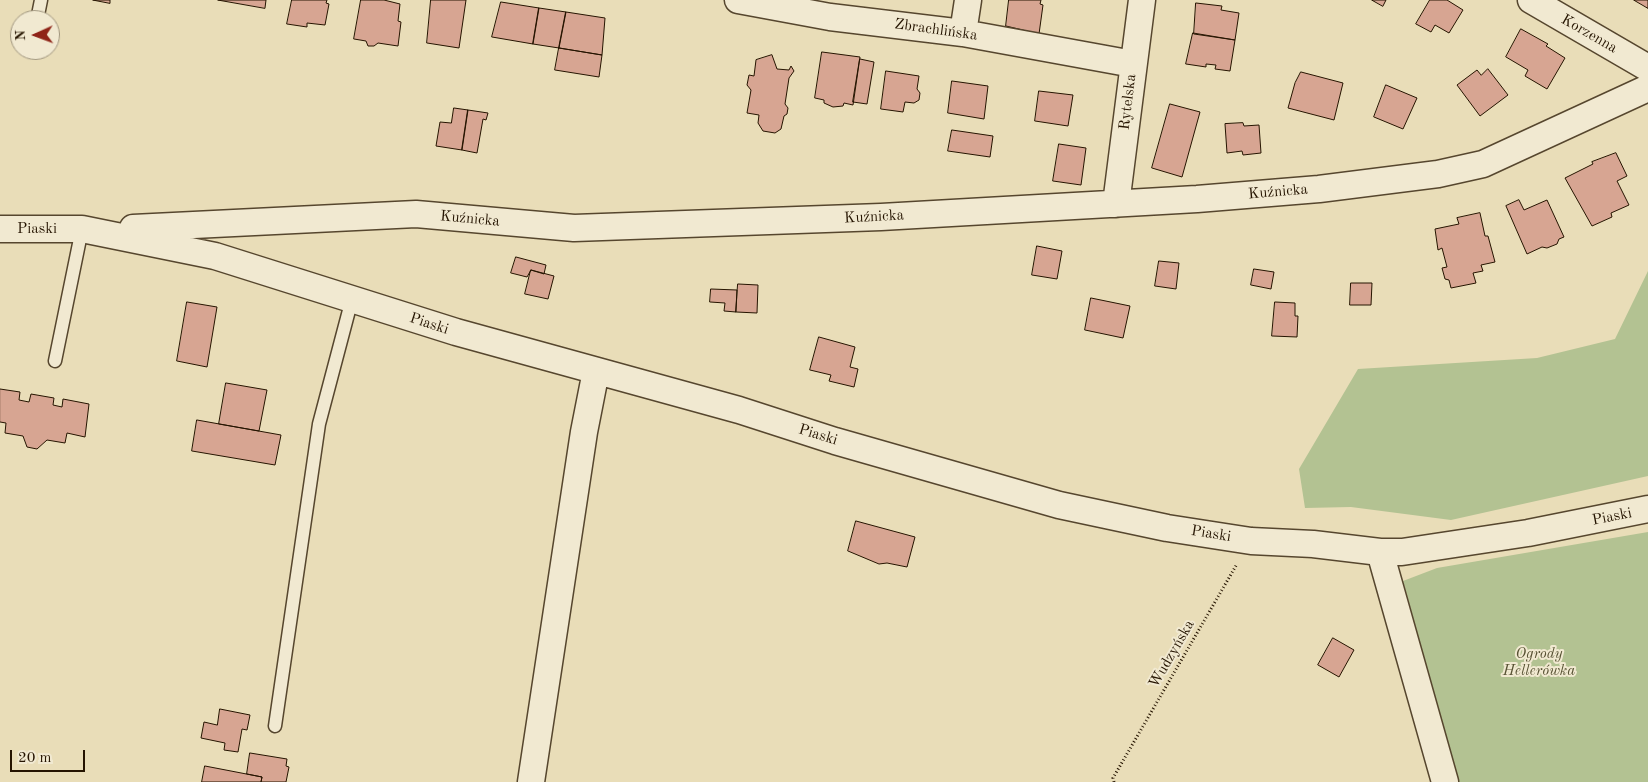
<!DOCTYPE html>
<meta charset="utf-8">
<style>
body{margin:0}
#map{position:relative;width:1648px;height:782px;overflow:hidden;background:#e9ddb8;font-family:"Old Standard TT",serif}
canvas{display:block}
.north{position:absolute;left:10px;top:10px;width:50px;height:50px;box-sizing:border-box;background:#f1e9d1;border:1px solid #9f947d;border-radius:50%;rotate:268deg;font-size:14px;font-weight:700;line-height:20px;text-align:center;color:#251400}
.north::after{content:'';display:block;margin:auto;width:18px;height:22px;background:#8f2418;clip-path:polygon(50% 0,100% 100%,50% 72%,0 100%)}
.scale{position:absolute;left:10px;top:750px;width:75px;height:22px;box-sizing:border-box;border:2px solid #251400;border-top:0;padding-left:6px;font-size:15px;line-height:18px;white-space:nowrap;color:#251400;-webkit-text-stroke:4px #f1e9d1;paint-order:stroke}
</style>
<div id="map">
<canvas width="1648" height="782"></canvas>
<div class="north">N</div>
<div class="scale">20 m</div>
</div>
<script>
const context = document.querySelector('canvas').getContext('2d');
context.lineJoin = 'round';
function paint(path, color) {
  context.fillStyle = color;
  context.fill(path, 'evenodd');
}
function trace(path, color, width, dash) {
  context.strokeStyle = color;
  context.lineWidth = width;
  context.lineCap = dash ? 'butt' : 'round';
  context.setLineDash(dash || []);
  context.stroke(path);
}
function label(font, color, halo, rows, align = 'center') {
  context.font = font + ' "Old Standard TT",serif';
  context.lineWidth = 4;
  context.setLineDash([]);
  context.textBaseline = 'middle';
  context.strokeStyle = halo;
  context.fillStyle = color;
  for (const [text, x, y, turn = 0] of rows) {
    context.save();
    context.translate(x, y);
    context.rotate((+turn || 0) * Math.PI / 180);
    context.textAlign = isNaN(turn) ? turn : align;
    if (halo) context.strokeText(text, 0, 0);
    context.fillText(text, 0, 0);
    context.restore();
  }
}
paint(new Path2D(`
 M 1648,271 L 1648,476 L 1451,520 L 1351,507 L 1305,508 L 1299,469 L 1358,369 L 1537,358 L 1615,339 Z
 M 1648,532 L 1648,782 L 1458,782 L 1403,581 L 1437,568 Z`), '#b3c292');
const building = new Path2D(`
 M 93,0 L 110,0 L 110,3 Z
 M 218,0 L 266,0 L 265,8 Z
 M 292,0 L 327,0 L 326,3 L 329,4 L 325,25 L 307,23 L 307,27 L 287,24 Z
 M 361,0 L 384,0 L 400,4 L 398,21 L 401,22 L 398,46 L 378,43 L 374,46 L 368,46 L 366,41 L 354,39 Z
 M 431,0 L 466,0 L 459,48 L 427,43 Z
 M 1009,0 L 1041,0 L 1040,4 L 1043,5 L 1039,34 L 1006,26 Z
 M 1372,0 L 1386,0 L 1383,6 Z
 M 1430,0 L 1447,0 L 1463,10 L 1449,33 L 1435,25 L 1431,32 L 1416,24 Z
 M 1634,0 L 1648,0 L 1648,8 Z
 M 501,2 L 539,8 L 533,44 L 492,37 Z
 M 1196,3 L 1222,6 L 1221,10 L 1239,13 L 1235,40 L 1194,34 Z
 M 539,8 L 566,12 L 559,48 L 533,44 Z
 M 566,12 L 605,18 L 602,55 L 559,48 Z
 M 1521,29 L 1548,44 L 1546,46 L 1565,58 L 1547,89 L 1525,76 L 1528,70 L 1506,57 Z
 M 1193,33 L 1235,40 L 1230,71 L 1215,69 L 1216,65 L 1206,64 L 1206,67 L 1186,64 Z
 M 559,48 L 602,55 L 599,77 L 555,70 Z
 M 822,52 L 860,57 L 853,105 L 844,103 L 843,106 L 833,107 L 824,103 L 824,100 L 815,98 Z
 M 772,55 L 777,69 L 789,70 L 791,66 L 794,71 L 789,78 L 785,104 L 788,108 L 787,114 L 784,116 L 781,129 L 775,133 L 763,131 L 758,123 L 759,115 L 747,113 L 751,90 L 747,85 L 749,75 L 754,76 L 756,60 Z
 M 860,59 L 874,62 L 867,104 L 853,102 Z
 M 1488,69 L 1508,95 L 1480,116 L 1457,85 L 1477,70 L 1481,75 Z
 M 886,71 L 919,76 L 917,89 L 920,93 L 919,100 L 914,103 L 905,102 L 903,112 L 881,109 Z
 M 1301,72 L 1343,83 L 1334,120 L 1288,108 L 1295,83 Z
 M 952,81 L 988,86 L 984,119 L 948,113 Z
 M 1386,85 L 1417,98 L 1403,129 L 1374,117 Z
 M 1039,91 L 1073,95 L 1068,126 L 1035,121 Z
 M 1170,104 L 1200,112 L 1182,177 L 1152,168 Z
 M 454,108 L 468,110 L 462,150 L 436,146 L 440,122 L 451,123 Z
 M 468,110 L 488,113 L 486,120 L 483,119 L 477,153 L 462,150 Z
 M 1243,123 L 1244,126 L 1259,125 L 1261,153 L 1243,155 L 1242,151 L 1227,153 L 1225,124 Z
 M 952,130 L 993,136 L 990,157 L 948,151 Z
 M 1059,144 L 1086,148 L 1081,185 L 1053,181 Z
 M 1616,153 L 1627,176 L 1617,181 L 1629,205 L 1611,213 L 1612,217 L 1592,226 L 1565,178 L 1593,164 L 1592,162 Z
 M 1519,200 L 1524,210 L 1547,200 L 1564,237 L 1559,239 L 1557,244 L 1547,248 L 1542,247 L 1527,254 L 1506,206 Z
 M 1480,213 L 1485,236 L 1488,236 L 1495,262 L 1481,265 L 1483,271 L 1473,273 L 1476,283 L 1451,288 L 1449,280 L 1445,279 L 1442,268 L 1447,267 L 1442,248 L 1438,250 L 1435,229 L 1459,224 L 1457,218 Z
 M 1037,246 L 1062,251 L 1057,279 L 1032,275 Z
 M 516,257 L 546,265 L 544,274 L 531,270 L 527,277 L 511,273 Z
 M 1159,261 L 1179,263 L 1176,289 L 1155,286 Z
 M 1254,269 L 1274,272 L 1271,289 L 1251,285 Z
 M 531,270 L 554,276 L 548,299 L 525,294 Z
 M 1351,283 L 1372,283 L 1371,305 L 1350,305 Z
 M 738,284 L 758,285 L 757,313 L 736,312 Z
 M 711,289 L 737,290 L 736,312 L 724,311 L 725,303 L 710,302 Z
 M 1091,298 L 1130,306 L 1123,338 L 1085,330 Z
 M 187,302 L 217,307 L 207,367 L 177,361 Z
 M 1275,302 L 1295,303 L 1295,316 L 1298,316 L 1297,337 L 1272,336 Z
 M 819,337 L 855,347 L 850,367 L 858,369 L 854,387 L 829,381 L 831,375 L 810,370 Z
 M 226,383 L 267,390 L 259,431 L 219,424 Z
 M 0,389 L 20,392 L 19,400 L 29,402 L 31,394 L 54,398 L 53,405 L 62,407 L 63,399 L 89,404 L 85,437 L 67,433 L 65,443 L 47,440 L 37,449 L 27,447 L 23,436 L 5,433 L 6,423 L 0,422 Z
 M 197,420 L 281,435 L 275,465 L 192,451 Z
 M 856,521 L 915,537 L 907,567 L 887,563 L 879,564 L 848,551 Z
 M 1333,638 L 1354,650 L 1339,677 L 1318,665 Z
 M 220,709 L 250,715 L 247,730 L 242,729 L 238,752 L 224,750 L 225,743 L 201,738 L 204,722 L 217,725 Z
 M 250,753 L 287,759 L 286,766 L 289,767 L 286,782 L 261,782 L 262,777 L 247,774 Z
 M 205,766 L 262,777 L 261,782 L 202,782 Z`);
paint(building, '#d7a592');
trace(building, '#251400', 1);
const service = new Path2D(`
 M 37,20 L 41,0
 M 55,361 L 82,229
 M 275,726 L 319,424 L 352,299`);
const minor = new Path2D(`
 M 738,0 L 830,17 L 963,33 L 1133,64
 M 1531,0 L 1648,68
 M 963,33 L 968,0
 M 1116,204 L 1142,0
 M 133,228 L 416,214 L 574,228 L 881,217 L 1197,199 L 1319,189 L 1438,174 L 1483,164 L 1648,88
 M 0,229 L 82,229 L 215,256 L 456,332 L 739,410 L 835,441 L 1059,505 L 1167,528 L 1251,541 L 1313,544 L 1380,552 L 1402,552 L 1528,533 L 1648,509
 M 1380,552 L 1445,782
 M 531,782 L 584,432 L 596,371`);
trace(service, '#56462e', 15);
trace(minor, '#56462e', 29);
trace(new Path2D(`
 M 1114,782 L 1113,778 L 1237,564`), '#251400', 3, [1, 2.5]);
trace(service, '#f1e9d1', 12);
trace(minor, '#f1e9d1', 26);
label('15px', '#251400', '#f1e9d1', [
 ["Zbrachlińska",936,30,8],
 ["Korzenna",1589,34,30],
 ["Rytelska",1128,102,-83],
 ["Kuźnicka",1278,192,-5],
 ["Kuźnicka",874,217,-3],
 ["Kuźnicka",470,219,5],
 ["Piaski",37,229],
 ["Piaski",429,324,18],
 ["Piaski",818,435,17],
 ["Piaski",1612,517,-11],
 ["Piaski",1211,534,9],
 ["Wudzyńska",1172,654,-60]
]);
label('italic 15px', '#575133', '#f1e9d1', [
 ["Ogrody",1539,654],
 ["Hellerówka",1539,671]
]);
</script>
